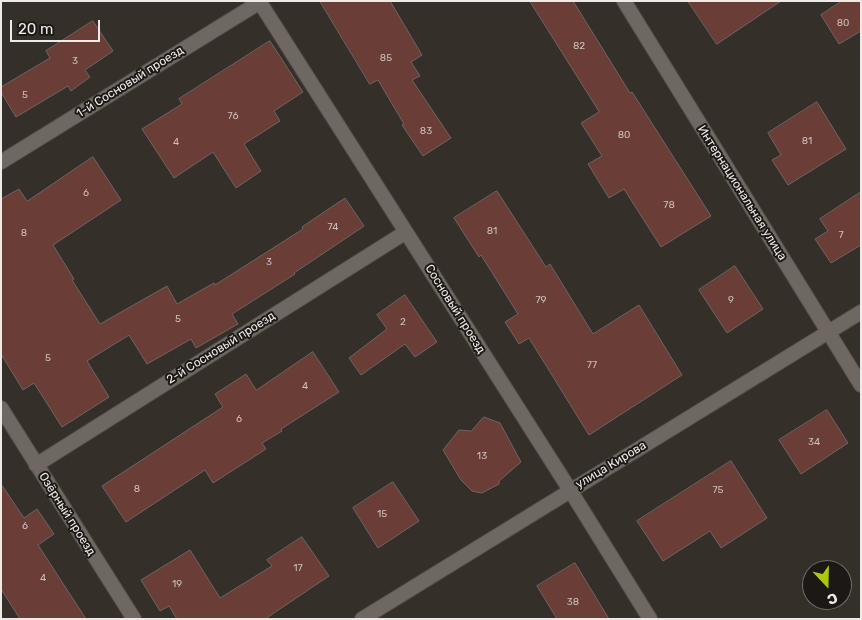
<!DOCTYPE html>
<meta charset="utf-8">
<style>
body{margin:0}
#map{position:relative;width:862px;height:620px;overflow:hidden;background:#352f2a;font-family:Rubik,sans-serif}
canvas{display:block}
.frame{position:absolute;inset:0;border:2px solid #eeeae7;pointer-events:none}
.north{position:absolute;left:802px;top:560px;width:50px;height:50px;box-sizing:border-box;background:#1b1815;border:1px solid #6f6c69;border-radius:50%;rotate:159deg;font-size:14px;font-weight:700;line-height:20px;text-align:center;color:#eeeae7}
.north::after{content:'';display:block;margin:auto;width:18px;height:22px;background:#adc60e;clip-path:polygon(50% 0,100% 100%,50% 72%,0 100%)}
.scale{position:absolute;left:10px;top:20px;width:90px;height:22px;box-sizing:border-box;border:2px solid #eeeae7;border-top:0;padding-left:6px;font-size:15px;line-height:18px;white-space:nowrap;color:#eeeae7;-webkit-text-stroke:4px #1b1815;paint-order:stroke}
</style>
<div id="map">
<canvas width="862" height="620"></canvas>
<div class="frame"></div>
<div class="north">С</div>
<div class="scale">20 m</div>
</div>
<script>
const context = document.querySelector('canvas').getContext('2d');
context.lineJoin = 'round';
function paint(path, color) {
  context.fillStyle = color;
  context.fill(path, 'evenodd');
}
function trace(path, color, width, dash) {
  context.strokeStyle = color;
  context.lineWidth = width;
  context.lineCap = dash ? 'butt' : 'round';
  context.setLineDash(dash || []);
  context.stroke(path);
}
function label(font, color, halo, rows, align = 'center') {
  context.font = font + ' Rubik,sans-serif';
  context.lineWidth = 4;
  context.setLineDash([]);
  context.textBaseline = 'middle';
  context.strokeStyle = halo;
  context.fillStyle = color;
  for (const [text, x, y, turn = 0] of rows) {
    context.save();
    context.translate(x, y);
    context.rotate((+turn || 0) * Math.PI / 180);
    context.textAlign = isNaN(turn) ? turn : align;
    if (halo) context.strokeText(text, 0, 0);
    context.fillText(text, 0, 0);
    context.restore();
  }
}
const building = new Path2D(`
 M 320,1 L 390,1 L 422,55 L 411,62 L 420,76 L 412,80 L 451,138 L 423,156 L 402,125 L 404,124 L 378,80 L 370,84 Z
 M 530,1 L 573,1 L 630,93 L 632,92 L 711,216 L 661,247 L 624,189 L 609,198 L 588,164 L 602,156 L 581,123 L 599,112 Z
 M 688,1 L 781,1 L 717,44 Z
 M 842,1 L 861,1 L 861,31 L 839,44 L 821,15 Z
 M 93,21 L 113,51 L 85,70 L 90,77 L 71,91 L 68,86 L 16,117 L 1,92 L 1,87 L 50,58 L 46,51 Z
 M 270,41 L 303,92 L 274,111 L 280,121 L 244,144 L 261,171 L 236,188 L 213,152 L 174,178 L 142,129 L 182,104 L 179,99 Z
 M 817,102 L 846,149 L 788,185 L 772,160 L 781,155 L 768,133 Z
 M 93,157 L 121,200 L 53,245 L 74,279 L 72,280 L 100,324 L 167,286 L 177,304 L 214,283 L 215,285 L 303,229 L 302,227 L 345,198 L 364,226 L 294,273 L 295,274 L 232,314 L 238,324 L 196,348 L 191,339 L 147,364 L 129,335 L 87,361 L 109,397 L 62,427 L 34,383 L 23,390 L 1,354 L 1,199 L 19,189 L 27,201 Z
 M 497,191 L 546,267 L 550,264 L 593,334 L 639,305 L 682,375 L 589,435 L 529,338 L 519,344 L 505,322 L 518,314 L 481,255 L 479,257 L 454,218 Z
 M 861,192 L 861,245 L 831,263 L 815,239 L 828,231 L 820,219 Z
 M 735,266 L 763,309 L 727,333 L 699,290 Z
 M 405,295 L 437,342 L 415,357 L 405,344 L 361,375 L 349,358 L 387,329 L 377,315 Z
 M 313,352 L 339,392 L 281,429 L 282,431 L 262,443 L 266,449 L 213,483 L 205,470 L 126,522 L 102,486 L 223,407 L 215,394 L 246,374 L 256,390 Z
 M 827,410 L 848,443 L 801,474 L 779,440 Z
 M 484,417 L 500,423 L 521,462 L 499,481 L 499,484 L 482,493 L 472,491 L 461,480 L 443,450 L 459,430 L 471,431 Z
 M 731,461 L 767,518 L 721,548 L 710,531 L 663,561 L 637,521 Z
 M 393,482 L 419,521 L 378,548 L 353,508 Z
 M 1,484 L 24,518 L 37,509 L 54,534 L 38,545 L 86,619 L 20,619 L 1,589 Z
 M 302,537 L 329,576 L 265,619 L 177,619 L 169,606 L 160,611 L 141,580 L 190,550 L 220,598 L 272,566 L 267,560 Z
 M 575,563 L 609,619 L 557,619 L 537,586 Z`);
paint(building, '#6a3d37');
trace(building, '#6e6563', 1);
const minor = new Path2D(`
 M 259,1 L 570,490 L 650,619
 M 624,1 L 861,385
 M 1,162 L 260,2
 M 1,408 L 134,619
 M 36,465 L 406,232`);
const tertiary = new Path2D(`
 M 362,619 L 861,312`);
trace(minor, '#534e49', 16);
trace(tertiary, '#534e49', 16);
trace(minor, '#6f6862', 14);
trace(tertiary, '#6f6862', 14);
label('10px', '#cdbfbb', null, [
 ["80",843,23],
 ["82",579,46],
 ["85",386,58],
 ["3",75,61],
 ["5",25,95],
 ["76",233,116],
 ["83",426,131],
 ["80",624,135],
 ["81",807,141],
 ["4",176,142],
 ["6",86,193],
 ["78",669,205],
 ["74",333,227],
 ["81",492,231],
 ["8",24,233],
 ["7",841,235],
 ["3",269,262],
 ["79",541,300],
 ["9",731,300],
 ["5",178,319],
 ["2",403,322],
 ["5",48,358],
 ["77",592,365],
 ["4",305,386],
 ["6",239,419],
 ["34",814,442],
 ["13",482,456],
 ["8",137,489],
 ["75",718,490],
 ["15",382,514],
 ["6",25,526],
 ["17",298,568],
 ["4",43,578],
 ["19",177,584],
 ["38",573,602]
]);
label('12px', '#eeeae7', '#1b1815', [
 ["1-й Сосновый проезд",130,82,-32],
 ["Интернациональная улица",742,193,58],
 ["Сосновый проезд",455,309,58],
 ["2-й Сосновый проезд",221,348,-32],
 ["улица Кирова",611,465,-31],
 ["Озёрный проезд",67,514,58]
]);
</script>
